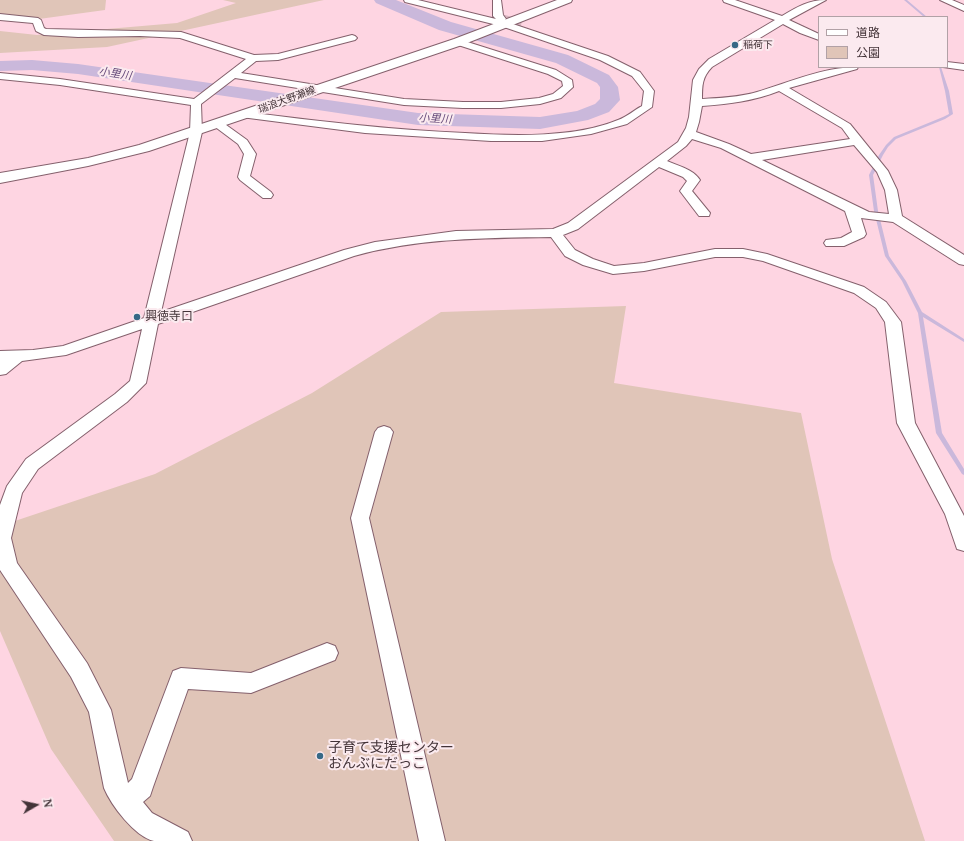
<!DOCTYPE html>
<meta charset="utf-8">
<style>
body{margin:0}
#map{position:relative;width:964px;height:841px;overflow:hidden;background:#fed5e2;font-family:"Noto Serif","Noto Sans JP",serif}
canvas{display:block}
.legend{position:absolute;left:818px;top:16px;width:130px;height:52px;box-sizing:border-box;background:#fbeaef;border:1px solid #b1a1a6;margin:0;padding:5px 7px;list-style:none;font-size:12px;color:#433338}
.legend li{display:flex;align-items:center;gap:8px;height:20px}
.legend b{width:20px;border:1px solid #b1a1a6}
.north{position:absolute;left:16px;top:785px;width:40px;height:40px;-webkit-text-stroke:3px #fbeaef;paint-order:stroke;rotate:81deg;font-size:11px;font-weight:700;line-height:16px;text-align:center;color:#433338}
.north::after{content:'';display:block;margin:auto;width:14px;height:18px;background:#433338;clip-path:polygon(50% 0,100% 100%,50% 72%,0 100%)}
</style>
<div id="map">
<canvas width="964" height="841"></canvas>
<ul class="legend">
<li><b style="height:5px;background:#fff"></b>道路</li>
<li><b style="height:11px;background:#e0c5b8"></b>公園</li>
</ul>
<div class="north">N</div>
</div>
<script>
const context = document.querySelector('canvas').getContext('2d');
context.lineJoin = 'round';
function paint(path, color) {
  context.fillStyle = color;
  context.fill(path, 'evenodd');
}
function trace(path, color, width, dash) {
  context.strokeStyle = color;
  context.lineWidth = width;
  context.lineCap = dash ? 'butt' : 'round';
  context.setLineDash(dash || []);
  context.stroke(path);
}
function label(font, color, halo, rows, align = 'center') {
  context.font = font + ' "Noto Serif","Noto Sans JP",serif';
  context.lineWidth = 4;
  context.setLineDash([]);
  context.textBaseline = 'middle';
  context.strokeStyle = halo;
  context.fillStyle = color;
  for (const [text, x, y, turn = 0] of rows) {
    context.save();
    context.translate(x, y);
    context.rotate((+turn || 0) * Math.PI / 180);
    context.textAlign = isNaN(turn) ? turn : align;
    if (halo) context.strokeText(text, 0, 0);
    context.fillText(text, 0, 0);
    context.restore();
  }
}
paint(new Path2D(`
 M 0,0 L 106,0 L 105,10 L 39,19 L 0,17 Z
 M 223,0 L 324,0 L 107,47 L 0,53 L 0,31 L 37,35 L 177,23 L 236,3 Z
 M 626,306 L 614,383 L 801,413 L 832,559 L 925,841 L 114,841 L 51,749 L 0,631 L 0,526 L 155,474 L 312,393 L 441,312 Z`), '#e0c5b8');
paint(new Path2D(`
 M 904,0 L 907,0 L 927,17 L 924,17 Z
 M 939,67 L 941,67 L 949,91 L 953,114 L 945,119 L 896,139 L 888,147 L 883,155 L 873,175 L 878,211 L 889,256 L 906,281 L 922,312 L 964,339 L 964,342 L 923,317 L 942,433 L 964,469 L 964,475 L 962,474 L 936,433 L 918,313 L 902,281 L 885,256 L 874,211 L 869,175 L 879,155 L 886,145 L 894,137 L 943,117 L 949,114 L 945,91 Z`), '#cab8db');
paint(new Path2D(`
 M 374,0 L 396,0 L 451,22 L 568,55 L 609,75 L 618,87 L 620,100 L 609,112 L 588,120 L 540,129 L 418,125 L 78,74 L 32,70 L 0,71 L 0,61 L 32,60 L 78,64 L 418,113 L 540,117 L 577,111 L 595,104 L 600,99 L 600,87 L 597,83 L 556,63 L 439,30 L 376,3 Z`), '#cab8db');
trace(new Path2D(`
 M 501,19 L 521,25`), '#d9b5c0', 10, [10, 5]);
const minor = new Path2D(`
 M 404,0 L 418,0 L 496,19 L 493,16 L 493,0 L 501,0 L 503,15 L 506,19 L 504,21 L 608,56 L 640,72 L 654,91 L 652,107 L 627,124 L 591,134 L 542,141 L 491,141 L 365,133 L 241,117 L 239,115 L 241,113 L 245,112 C 318,121 391,130 465,133 C 512,136 575,138 618,120 C 627,117 634,110 642,106 L 644,91 L 632,76 L 600,60 L 501,26 L 405,2 Z
 M 723,0 L 735,0 L 782,16 C 797,7 808,0 826,0 L 789,20 L 819,34 L 819,40 L 800,33 L 783,24 L 712,67 C 702,77 702,86 702,99 C 720,98 740,97 757,92 C 790,82 823,67 858,67 L 857,69 L 789,88 L 850,124 L 888,171 L 897,190 L 902,216 L 964,255 L 964,265 L 959,264 L 893,222 L 861,218 L 866,234 L 864,237 L 844,246 L 826,246 L 824,243 L 826,240 L 841,238 L 852,232 L 845,211 L 721,148 L 692,139 L 686,146 L 667,161 C 678,166 693,169 700,180 L 692,191 L 710,213 L 709,216 L 699,216 L 680,191 L 687,181 L 683,177 L 659,167 L 578,229 L 563,235 L 575,250 L 593,259 L 614,266 L 644,263 L 715,249 L 743,249 L 767,254 L 864,287 L 886,302 L 901,322 L 915,423 L 964,516 L 964,551 L 957,549 L 945,514 L 897,423 L 885,322 L 876,308 L 854,293 L 763,261 L 743,257 L 715,257 L 644,271 L 613,274 L 583,265 L 565,256 L 551,237 C 485,238 418,238 354,256 L 158,324 L 146,383 L 127,402 L 38,469 L 22,493 L 11,538 L 17,563 L 87,663 L 111,710 L 128,783 L 132,779 L 173,671 L 181,668 L 251,673 L 327,643 L 335,646 L 338,653 L 335,660 L 251,693 L 188,689 L 153,787 L 150,796 L 143,802 L 152,813 L 188,832 L 192,841 C 180,841 166,841 154,841 C 135,837 111,805 104,788 L 89,712 L 71,677 L 0,570 L 0,505 L 7,486 L 26,459 L 115,394 L 130,381 L 142,329 L 66,355 L 22,361 L 6,374 L 0,375 L 0,351 L 33,350 L 63,346 L 144,318 L 190,132 L 191,105 L 60,85 L 0,79 L 0,73 L 60,79 L 194,99 L 246,59 L 180,38 L 140,36 L 78,37 L 44,35 L 36,31 L 33,23 L 0,20 L 0,14 L 38,18 L 41,20 L 44,28 L 46,29 L 181,32 L 254,55 L 278,54 L 352,35 L 355,36 L 357,38 L 355,40 L 278,60 L 256,61 L 241,73 L 404,99 L 463,102 L 501,102 L 539,98 L 553,94 L 563,86 L 562,81 L 548,74 L 455,44 L 453,42 L 458,39 L 556,70 L 572,80 L 573,87 L 561,98 L 540,104 L 501,108 L 463,108 L 404,105 L 235,78 L 201,104 L 202,132 L 161,312 L 344,250 L 375,242 L 456,231 L 553,229 L 568,223 L 678,142 L 686,128 L 689,117 L 693,80 L 699,69 L 709,59 L 775,20 L 724,2 ZM 779,91 L 842,128 L 850,139 L 751,154 L 729,144 L 696,132 L 699,122 L 702,106 C 729,104 754,101 779,91 ZM 854,145 L 877,172 L 885,190 L 889,214 L 869,212 L 762,160 Z
 M 940,0 L 952,0 L 964,5 L 964,11 Z
 M 947,62 L 964,64 L 964,70 L 943,67 L 947,67 Z
 M 218,121 L 222,122 L 247,140 L 256,154 L 250,176 L 271,192 L 273,195 L 271,198 L 263,198 L 240,180 L 238,177 L 244,154 L 238,144 L 214,126 L 212,124 L 214,122 Z
 M 384,426 L 390,428 L 393,432 L 369,518 L 445,841 L 419,841 L 351,518 L 375,432 L 378,428 Z`);
const major = new Path2D(`
 M 557,0 L 572,0 L 571,2 L 462,45 L 149,151 L 88,166 L 0,183 L 0,173 L 88,158 L 139,145 L 454,39 Z`);
trace(minor, '#84606c', 2);
trace(major, '#84606c', 2);
paint(minor, '#fff');
paint(major, '#fff');
for (const [x, y, r, color] of [
 [735,45,4,"#366986"],
 [137,317,4,"#366986"],
 [320,756,4,"#366986"]
]) {
  const dot = new Path2D();
  dot.arc(x, y, r, 0, 2 * Math.PI);
  context.fillStyle = color;
  context.fill(dot);
  trace(dot, '#fbeaef', 1.5);
}
label('10px', '#433338', '#fbeaef', [
 ["稲荷下",743,45]
], 'left');
label('10px', '#433338', '#fbeaef', [
 ["瑞浪大野瀬線",287,100,-20]
]);
label('italic 11px', '#634878', '#fbeaef', [
 ["小里川",115,74,8],
 ["小里川",435,119,3]
]);
label('12px', '#433338', '#fbeaef', [
 ["興徳寺口",145,317]
], 'left');
label('14px', '#433338', '#fbeaef', [
 ["子育て支援センター",328,748],
 ["おんぶにだっこ",328,764]
], 'left');
</script>
